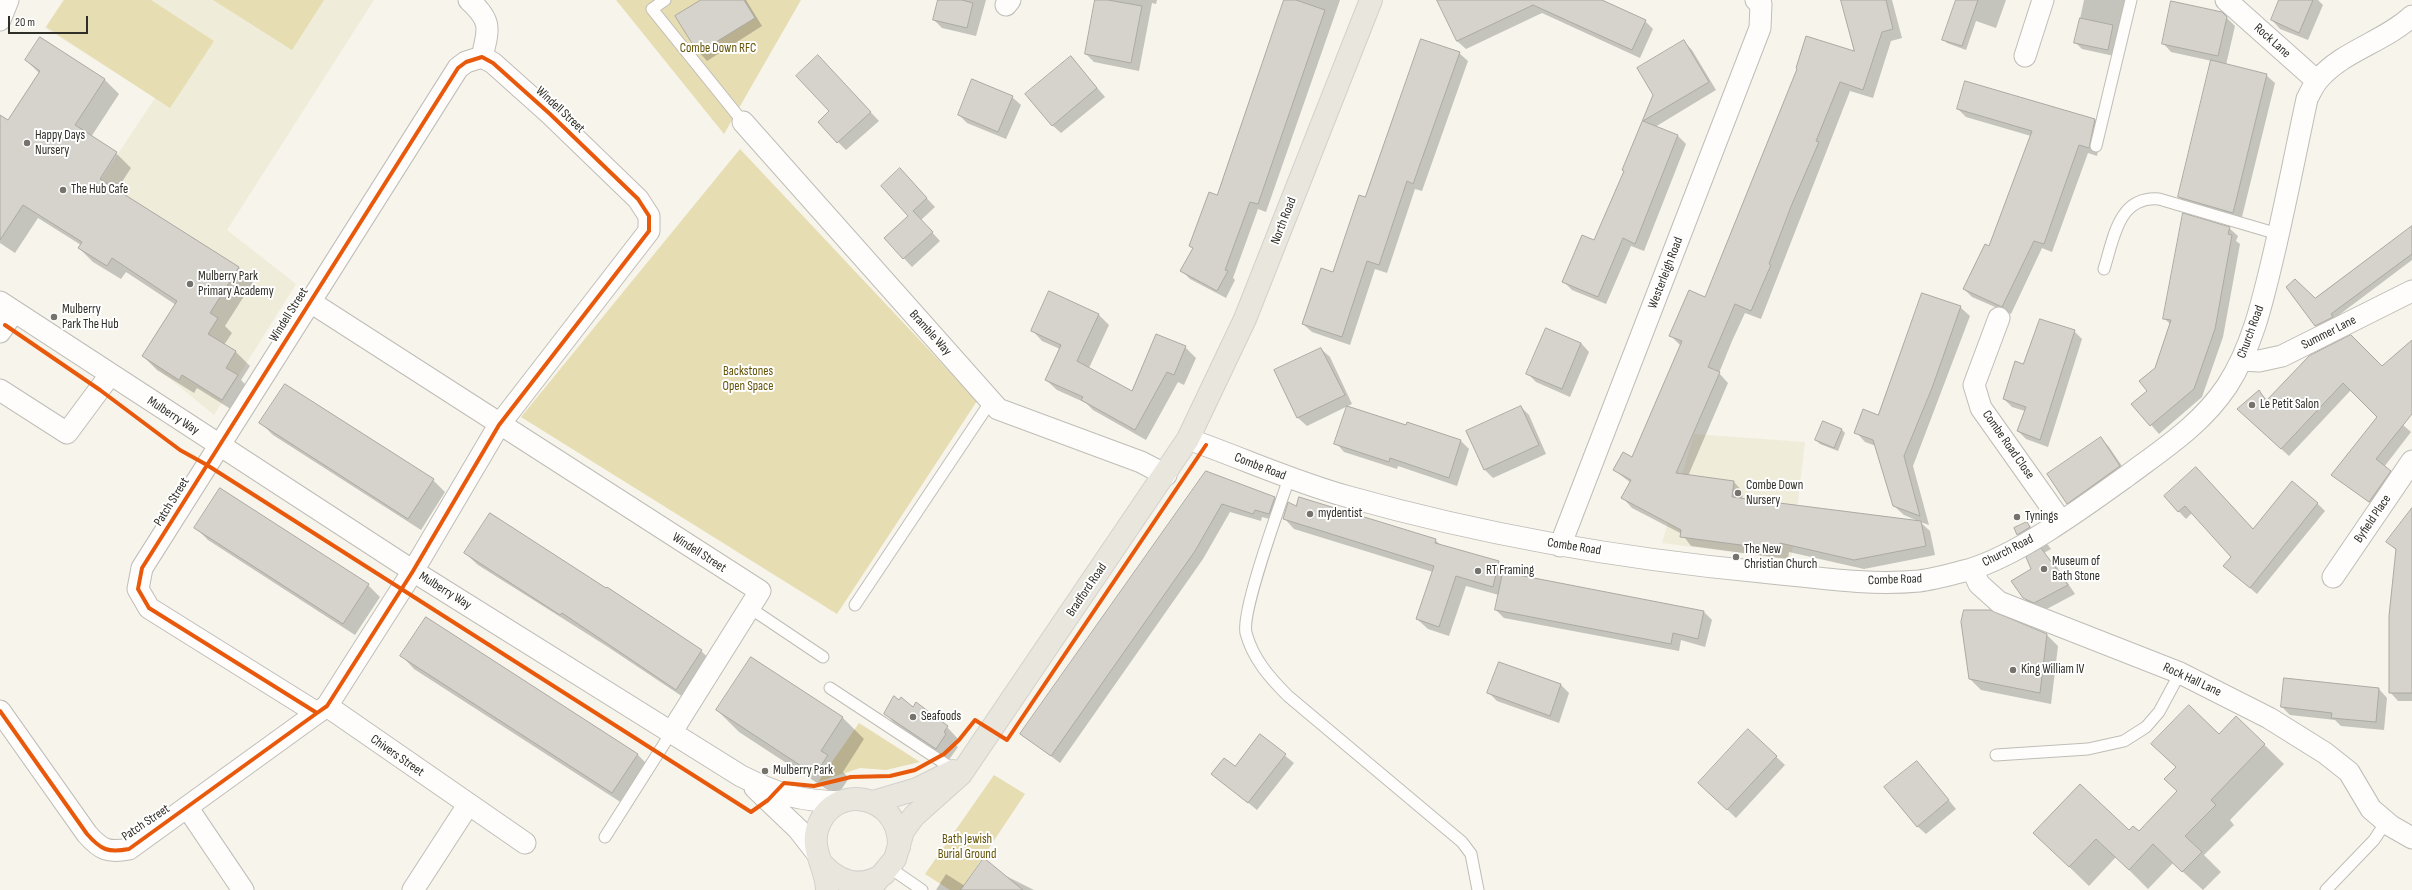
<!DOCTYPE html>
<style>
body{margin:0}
#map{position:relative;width:2412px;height:890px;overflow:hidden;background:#f6f4eb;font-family:"Sofia Sans Condensed",sans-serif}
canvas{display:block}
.scale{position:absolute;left:8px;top:16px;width:80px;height:18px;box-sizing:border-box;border:2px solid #2f2e27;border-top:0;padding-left:5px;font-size:12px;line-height:14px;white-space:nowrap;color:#2f2e27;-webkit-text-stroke:3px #fff;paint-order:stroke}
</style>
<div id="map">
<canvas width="2412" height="890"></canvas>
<div class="scale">20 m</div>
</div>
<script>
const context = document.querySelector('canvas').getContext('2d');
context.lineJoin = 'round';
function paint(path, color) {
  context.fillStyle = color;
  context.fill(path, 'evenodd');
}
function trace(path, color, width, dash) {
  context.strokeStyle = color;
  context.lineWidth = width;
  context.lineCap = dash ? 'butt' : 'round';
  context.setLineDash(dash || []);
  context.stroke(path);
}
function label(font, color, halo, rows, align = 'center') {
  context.font = font + ' "Sofia Sans Condensed",sans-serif';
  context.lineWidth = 4;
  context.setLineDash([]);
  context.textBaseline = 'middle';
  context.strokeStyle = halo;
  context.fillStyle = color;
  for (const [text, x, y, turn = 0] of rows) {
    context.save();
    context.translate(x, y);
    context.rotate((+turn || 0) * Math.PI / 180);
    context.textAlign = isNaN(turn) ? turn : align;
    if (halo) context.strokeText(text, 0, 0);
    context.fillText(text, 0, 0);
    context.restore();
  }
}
paint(new Path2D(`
 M 63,0 L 374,0 L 227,230 L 296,284 L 214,415 L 142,356 L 178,301 L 112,258 L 107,266 L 78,248 L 82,242 L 66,232 L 155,98 L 45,28 Z
 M 1694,434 L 1805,442 L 1791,560 L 1662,543 Z`), '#f0ecda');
paint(new Path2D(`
 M 64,0 L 151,0 L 214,41 L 170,108 L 46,27 Z
 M 213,0 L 324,0 L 292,50 Z
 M 616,0 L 801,0 L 724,134 Z
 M 740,149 L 977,401 L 837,614 L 521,417 Z
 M 859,723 L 920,762 L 886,770 L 860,768 L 818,782 Z
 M 994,775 L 1025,794 L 961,890 L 950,890 L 925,874 Z`), '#e7ddb3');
paint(new Path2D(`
 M 703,0 L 746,0 L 762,26 L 707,61 L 699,52 Z
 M 939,0 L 986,0 L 976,36 L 942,28 L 934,20 Z
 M 1096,0 L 1157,0 L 1156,4 L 1152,3 L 1139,71 L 1094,62 L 1086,54 Z
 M 1285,0 L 1340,0 L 1266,212 L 1258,209 L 1233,278 L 1235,280 L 1226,298 L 1190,279 L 1182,271 L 1194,249 L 1190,246 L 1218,196 Z
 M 1438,0 L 1599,0 L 1645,21 L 1653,29 L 1640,58 L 1542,13 L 1466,49 L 1457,41 Z
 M 1842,0 L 1892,0 L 1902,38 L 1891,41 L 1873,98 L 1850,91 L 1761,319 L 1745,313 L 1732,341 L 1719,373 L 1728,383 L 1688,476 L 1734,482 L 1743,492 L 1742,499 L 1918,521 L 1904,515 L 1894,506 L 1876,446 L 1865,442 L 1856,432 L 1879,417 L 1960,307 L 1970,316 L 1913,466 L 1929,525 L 1920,522 L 1930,531 L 1935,555 L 1864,569 L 1789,552 L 1788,559 L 1691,546 L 1682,534 L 1632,508 L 1623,498 L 1631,483 L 1614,470 L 1632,458 L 1681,346 L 1671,336 L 1706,298 L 1856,53 Z
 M 1968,0 L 2006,0 L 1996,28 L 1976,21 L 1966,50 L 1947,43 L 1943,39 Z
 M 2084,0 L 2126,0 L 2114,56 L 2082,49 L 2075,42 Z
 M 2281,0 L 2318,0 L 2323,5 L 2308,40 L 2280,29 L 2272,20 Z
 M 2226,17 L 2235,26 L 2226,65 L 2266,75 L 2275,83 L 2241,221 L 2187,205 L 2179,197 L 2212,61 L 2171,52 L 2163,43 Z
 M 40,38 L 105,80 L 119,94 L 91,137 L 116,153 L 131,168 L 116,191 L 239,268 L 253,282 L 225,326 L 232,333 L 224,345 L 236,352 L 250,366 L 241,380 L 251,390 L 237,413 L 197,388 L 194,393 L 157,370 L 143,356 L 176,305 L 126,272 L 121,279 L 93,262 L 79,248 L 81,245 L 38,218 L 15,253 L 0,243 L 0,119 L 8,122 L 40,74 L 26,60 Z
 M 1684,42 L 1692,50 L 1716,90 L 1655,127 L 1678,136 L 1686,144 L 1644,251 L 1631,246 L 1606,304 L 1572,290 L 1563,281 L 1594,241 L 1625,171 L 1624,170 L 1654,95 Z
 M 1459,53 L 1468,61 L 1422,191 L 1415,189 L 1387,273 L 1375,269 L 1350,345 L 1312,332 L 1303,324 L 1333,273 L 1366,199 Z
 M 1071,57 L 1105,97 L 1061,133 L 1052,125 Z
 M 826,65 L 879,121 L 846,150 L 838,142 L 831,111 Z
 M 1012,97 L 1021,105 L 1006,139 L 967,123 L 959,115 Z
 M 1958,109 L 2095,120 L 2103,128 L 2097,156 L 2088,153 L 2052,252 L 2042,248 L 2011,314 L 1972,297 L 1964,289 L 1990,248 L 2031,136 L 1966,117 Z
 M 908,178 L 935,207 L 921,220 L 940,241 L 912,267 L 885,238 L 910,216 Z
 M 2412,227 L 2412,260 L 2319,330 L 2315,326 L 2314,299 Z
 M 2229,228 L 2238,236 L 2236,241 L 2240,244 L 2223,337 L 2202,397 L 2159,434 L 2133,404 L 2149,391 L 2171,325 L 2164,318 Z
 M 1098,314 L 1109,325 L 1089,368 L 1133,393 L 1185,347 L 1196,358 L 1184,385 L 1178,382 L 1146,440 L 1093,410 L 1086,403 L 1057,390 L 1046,380 L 1060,349 L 1042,341 L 1032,330 Z
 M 2074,331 L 2082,339 L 2048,447 L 2026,439 L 2018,431 L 2025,411 L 2012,407 L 2004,399 L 2023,365 Z
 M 2412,341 L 2412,408 L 2403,425 L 2411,432 L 2384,467 L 2398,479 L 2378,509 L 2332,475 L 2378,417 L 2351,390 L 2289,456 L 2246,417 L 2259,391 L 2268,401 L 2382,367 Z
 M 1581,343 L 1589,352 L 1570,397 L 1536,382 L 1528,374 Z
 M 1321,349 L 1330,357 L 1352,404 L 1307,426 L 1298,418 L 1276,371 Z
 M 1521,407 L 1529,415 L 1546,454 L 1493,478 L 1485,470 L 1467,431 Z
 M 261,423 L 433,480 L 445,492 L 421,530 L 273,435 Z
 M 1406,427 L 1461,441 L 1469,449 L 1457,486 L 1398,466 L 1397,469 L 1344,452 L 1336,443 Z
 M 1841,429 L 1845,433 L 1838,451 L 1820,444 L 1816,440 Z
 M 2101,438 L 2109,447 L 2128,475 L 2076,511 L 2068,503 Z
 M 1206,472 L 1275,498 L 1282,506 L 1277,521 L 1262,517 L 1261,521 L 1230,512 L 1203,559 L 1060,763 L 1022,734 Z
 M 2165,497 L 2253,530 L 2317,503 L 2325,511 L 2257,594 L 2224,566 L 2232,557 L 2192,513 L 2186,519 Z
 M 1296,507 L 1435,540 L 1442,546 L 1498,562 L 1508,574 L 1704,612 L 1712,620 L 1705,647 L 1681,640 L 1679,651 L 1504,618 L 1496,610 L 1499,595 L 1466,586 L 1449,636 L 1428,629 L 1417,619 L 1433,572 L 1294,529 L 1284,518 Z
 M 2412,521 L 2412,701 L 2398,701 L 2390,692 L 2397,551 L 2388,542 Z
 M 2027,523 L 2048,545 L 2051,549 L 2044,553 L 2057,567 L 2075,594 L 2043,611 L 2032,607 L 2024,598 L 2036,553 L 2018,534 Z
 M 196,528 L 368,585 L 380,597 L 355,635 L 208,540 Z
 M 465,553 L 606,590 L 607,588 L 701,651 L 714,663 L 689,701 L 608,647 L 478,565 Z
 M 2046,634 L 2058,646 L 2051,704 L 1981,690 L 1970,679 Z
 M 402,656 L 637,754 L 650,767 L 625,805 L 414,669 Z
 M 751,658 L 843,718 L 864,739 L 843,772 L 849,778 L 837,796 L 739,732 L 717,710 Z
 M 1499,663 L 1561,685 L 1569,693 L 1559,723 L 1497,701 L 1489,693 Z
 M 2379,689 L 2387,698 L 2384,730 L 2341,726 L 2335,720 L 2290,715 L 2282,707 Z
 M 913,709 L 947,727 L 959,740 L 956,745 L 958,747 L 948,761 L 897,726 L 885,713 Z
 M 2236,717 L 2284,764 L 2230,820 L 2234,825 L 2204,855 L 2221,872 L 2203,890 L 2173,863 L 2148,889 L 2116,857 L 2089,886 L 2034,833 L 2139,832 L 2178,791 L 2177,768 L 2153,744 L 2219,735 Z
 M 1748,730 L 1785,765 L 1736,818 L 1708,791 Z
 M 1260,735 L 1294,763 L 1257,810 L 1213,774 L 1235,768 Z
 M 1917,762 L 1956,809 L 1926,834 L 1917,826 Z
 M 946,874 L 965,886 L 1004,875 L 1034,890 L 936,890 Z`), '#0003');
const building = new Path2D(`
 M 701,0 L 744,0 L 755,18 L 698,53 L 675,16 Z
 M 938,0 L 962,0 L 973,3 L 967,28 L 933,20 Z
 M 1095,0 L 1108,0 L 1142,6 L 1131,63 L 1085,54 Z
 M 1284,0 L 1296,0 L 1325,10 L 1258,204 L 1250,202 L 1225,270 L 1228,271 L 1217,291 L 1180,271 L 1193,248 L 1189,246 L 1209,192 L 1217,195 Z
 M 1437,0 L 1602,0 L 1646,20 L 1632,50 L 1533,5 L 1457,41 Z
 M 1841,0 L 1886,0 L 1893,29 L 1882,32 L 1863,90 L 1840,82 L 1816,141 L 1819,142 L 1792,204 L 1769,264 L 1771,265 L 1751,311 L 1735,304 L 1708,367 L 1720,372 L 1676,473 L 1734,481 L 1732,497 L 1921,521 L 1926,546 L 1854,560 L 1780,543 L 1779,550 L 1680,537 L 1681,530 L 1621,498 L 1631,480 L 1613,470 L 1623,452 L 1632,457 L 1682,341 L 1669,336 L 1689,290 L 1705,297 L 1797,69 L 1796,68 L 1806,36 L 1854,51 Z
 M 1956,0 L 1978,0 L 1962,46 L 1942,40 Z
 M 2279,0 L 2313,0 L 2299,33 L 2271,20 Z
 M 2171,1 L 2222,12 L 2227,17 L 2218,56 L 2162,44 Z
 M 2080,18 L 2113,25 L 2108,50 L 2074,43 Z
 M 40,37 L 105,79 L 75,125 L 117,152 L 100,179 L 239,267 L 210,313 L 218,318 L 208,334 L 236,351 L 226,368 L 238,375 L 222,400 L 182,375 L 179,380 L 142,356 L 177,301 L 112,258 L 107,266 L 78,248 L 82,242 L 23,205 L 0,240 L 0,115 L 8,120 L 40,71 L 25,60 Z
 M 1421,39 L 1460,52 L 1413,184 L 1407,181 L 1379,265 L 1367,261 L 1342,337 L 1302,324 L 1321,268 L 1333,272 L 1359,195 L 1365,197 Z
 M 1684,40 L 1709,82 L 1643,121 L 1678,135 L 1635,244 L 1623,238 L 1598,297 L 1562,282 L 1582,235 L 1594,240 L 1624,171 L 1622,170 L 1653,95 L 1637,68 Z
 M 818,55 L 871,112 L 837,143 L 818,122 L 829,111 L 796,76 Z
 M 1071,56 L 1097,88 L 1052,126 L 1025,94 Z
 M 2211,60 L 2267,74 L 2233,213 L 2178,197 Z
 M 972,79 L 1013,96 L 998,132 L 958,115 Z
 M 1965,81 L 2095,119 L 2089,148 L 2079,145 L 2044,244 L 2034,241 L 2002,307 L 1963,289 L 1985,244 L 1989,246 L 2032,131 L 1957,109 Z
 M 900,168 L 927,198 L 913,211 L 933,232 L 903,259 L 884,238 L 908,216 L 881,186 Z
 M 2183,213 L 2230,227 L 2228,234 L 2232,235 L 2215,329 L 2194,389 L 2150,426 L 2131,404 L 2147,391 L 2139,381 L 2155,368 L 2171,320 L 2163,319 Z
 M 2412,226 L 2412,254 L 2331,314 L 2333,317 L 2315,326 L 2286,287 L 2295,279 L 2315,298 Z
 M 1049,291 L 1099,314 L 1077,361 L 1132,391 L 1156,334 L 1186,346 L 1174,375 L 1167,372 L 1135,430 L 1081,400 L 1083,397 L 1045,380 L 1061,345 L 1031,331 Z
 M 1922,293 L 1961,306 L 1932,388 L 1904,456 L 1920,516 L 1893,506 L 1873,440 L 1854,433 L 1863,409 L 1878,415 Z
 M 2040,319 L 2075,330 L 2040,440 L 2017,431 L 2026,407 L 2003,399 L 2015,361 L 2023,364 Z
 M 1546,328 L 1581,343 L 1562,389 L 1526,374 Z
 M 2351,335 L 2382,366 L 2412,340 L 2412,414 L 2376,459 L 2391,471 L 2369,502 L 2331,475 L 2377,417 L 2343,383 L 2281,449 L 2237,409 L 2259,390 L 2266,401 L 2309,356 Z
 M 1321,348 L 1345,395 L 1297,418 L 1274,370 Z
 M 285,384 L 434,479 L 408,519 L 259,423 Z
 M 1347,406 L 1406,425 L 1407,422 L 1461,440 L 1449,478 L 1390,458 L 1389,462 L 1334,444 Z
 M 1521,406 L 1539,445 L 1484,470 L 1466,431 Z
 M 1823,421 L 1842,429 L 1834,448 L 1815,440 Z
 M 2101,437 L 2120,466 L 2067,504 L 2047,474 Z
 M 2196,467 L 2253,529 L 2292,481 L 2318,503 L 2250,588 L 2223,566 L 2231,557 L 2185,506 L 2178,512 L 2164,496 Z
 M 1206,471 L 1275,497 L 1269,514 L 1255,510 L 1253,514 L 1222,504 L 1195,551 L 1051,756 L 1020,734 Z
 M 220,488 L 369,584 L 343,624 L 194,528 Z
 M 1299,497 L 1436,539 L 1435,543 L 1499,561 L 1493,587 L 1456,576 L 1439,627 L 1416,619 L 1434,566 L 1283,519 L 1288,502 L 1296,506 Z
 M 2412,508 L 2412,693 L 2389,693 L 2389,616 L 2396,549 L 2386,542 Z
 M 490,513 L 606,588 L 607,587 L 702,650 L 676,690 L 562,613 L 560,615 L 464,553 Z
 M 2027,522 L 2030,527 L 2017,535 L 2014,528 Z
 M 2041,548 L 2068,585 L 2034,603 L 2023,598 L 2011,581 L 2031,569 L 2026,557 Z
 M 1503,572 L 1704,611 L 1698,639 L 1673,633 L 1671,644 L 1495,610 Z
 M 1964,610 L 1990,610 L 2047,634 L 2040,693 L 1969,679 L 1961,622 Z
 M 426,617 L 638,754 L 612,793 L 400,656 Z
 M 751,657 L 843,717 L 821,751 L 828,755 L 815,775 L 716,710 Z
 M 1499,662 L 1561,684 L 1550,716 L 1487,693 Z
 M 2284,678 L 2379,688 L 2376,722 L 2331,718 L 2332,713 L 2281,707 Z
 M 894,696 L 899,700 L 901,697 L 913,707 L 916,702 L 948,726 L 944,732 L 946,734 L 936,749 L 884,714 Z
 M 2189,705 L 2219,734 L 2236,716 L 2265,744 L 2211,800 L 2216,805 L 2185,836 L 2202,852 L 2182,872 L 2153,844 L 2129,870 L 2096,839 L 2069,867 L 2033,833 L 2080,784 L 2129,830 L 2133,826 L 2139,831 L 2177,791 L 2164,779 L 2176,767 L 2151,744 Z
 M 1748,729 L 1777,756 L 1727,810 L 1698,783 Z
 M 1260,734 L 1286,754 L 1248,803 L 1211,774 L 1224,758 L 1235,766 Z
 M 1917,761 L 1949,800 L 1917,827 L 1884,787 Z
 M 984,858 L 1023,890 L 961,890 Z`);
paint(building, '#d5d3cc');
trace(building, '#aba9a2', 1);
const service = new Path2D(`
 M 665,0 L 652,9 L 743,122
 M 2096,146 L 2131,0
 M 2104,269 C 2114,238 2118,196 2159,199 L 2278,234
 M 1289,478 C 1280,506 1241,611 1246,633 C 1253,659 1270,678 1288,696 L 1462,842 L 1471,854 L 1478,890
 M 855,605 L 991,401
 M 750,608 L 823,657
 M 830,688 L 956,771
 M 1996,755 L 2088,749 L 2124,741 L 2146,727 L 2159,712 L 2180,673
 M 605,837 L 671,733
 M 890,868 L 922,890
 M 2326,890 L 2374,840 L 2386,822`);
const minor = new Path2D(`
 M 469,0 C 492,21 489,28 482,57
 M 2226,0 L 2317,81
 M 1006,5 L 1010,0
 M 0,20 L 8,0
 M 2025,56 L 2043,0
 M 743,122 L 998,409 L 1141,462 L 1166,475
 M 309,301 L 760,591 L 671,733
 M 0,302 L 413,571 L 741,776 C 779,795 800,801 842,802
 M 1999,318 L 1974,385 L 1981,408 L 2061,521
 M 0,332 L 14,311
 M 2242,360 L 2259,361 L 2282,356 L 2412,291
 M 0,390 L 67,433 L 110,375
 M 1188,439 C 1242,458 1294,482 1349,497 C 1484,535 1623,559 1762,572 C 1814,577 1867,586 1919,581 C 1935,579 1952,574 1968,570 C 2017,556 2084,507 2127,476 C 2163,449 2201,425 2227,386 C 2253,346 2263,299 2274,253 C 2286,202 2296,150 2307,99 C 2310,93 2313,86 2318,80 C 2342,51 2384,42 2412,16
 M 1560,546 L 1760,28 L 1761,4 L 1756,0
 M 1972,569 L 1979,584 L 1999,602 L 2180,673 L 2269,718 L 2325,753 L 2349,772 L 2371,809 L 2391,826 L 2412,838
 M 2333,577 L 2412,461
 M 327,706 L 525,843
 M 0,711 L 87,834 C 101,850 108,853 129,849 L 317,713 L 327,706 L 413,571 L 499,425 L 649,231 L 649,216 L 638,199 L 550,114 L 493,63 L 482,57 L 466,62 L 458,68 L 142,568 L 138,589 L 149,608 L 317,713
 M 755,788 L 798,829 L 816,852
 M 187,807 L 243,890
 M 413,890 L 468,805`);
const primary = new Path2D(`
 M 873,802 L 917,789 L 953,771
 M 823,865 C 840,883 862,889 884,874
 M 827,890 C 827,869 811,851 817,830 C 831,781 901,793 899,847
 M 869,890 L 895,859 L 903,831 L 914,816 L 961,774 L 1188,439 L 1245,319 L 1371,0`);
trace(service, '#bfbdb6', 13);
trace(minor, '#bfbdb6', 23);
trace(primary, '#d2d1cd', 24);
trace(service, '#fefdfc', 11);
trace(minor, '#fefdfc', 21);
trace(primary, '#e8e6dd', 22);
trace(new Path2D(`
 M 5,325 L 100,390 L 180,450 L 207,465 L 751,812 L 768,800 L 784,783 L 814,786 L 851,777 L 890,776 L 915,770 L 944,754 L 959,740 L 975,720 L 1007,740 L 1206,445
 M 0,711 L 87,834 C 101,850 108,853 129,849 L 317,713 L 327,706 L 413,571 L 499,425 L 649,231 L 649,216 L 638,199 L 550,114 L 493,63 L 482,57 L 466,62 L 458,68 L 142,568 L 138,589 L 149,608 L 317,713`), '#e8590c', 4);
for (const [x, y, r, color] of [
 [27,143,4,"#75736c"],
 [63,190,4,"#75736c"],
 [190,284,4,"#75736c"],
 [54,317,4,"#75736c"],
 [2252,405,4,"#75736c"],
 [1738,493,4,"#75736c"],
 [1310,514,4,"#75736c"],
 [2017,517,4,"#75736c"],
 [1736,557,4,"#75736c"],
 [2044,569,4,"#75736c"],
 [1478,571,4,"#75736c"],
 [2013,670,4,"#75736c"],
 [913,717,4,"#75736c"],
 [765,771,4,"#75736c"]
]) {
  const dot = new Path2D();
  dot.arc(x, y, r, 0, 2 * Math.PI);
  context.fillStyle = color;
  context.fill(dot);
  trace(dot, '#fff', 1.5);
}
label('13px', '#2f2e27', '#fff', [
 ["Rock Lane",2272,41,42],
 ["Windell Street",560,110,43],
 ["North Road",1284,221,-69],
 ["Westerleigh Road",1666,273,-69],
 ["Windell Street",289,315,-58],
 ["Church Road",2251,332,-70],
 ["Bramble Way",930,333,48],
 ["Summer Lane",2329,333,-27],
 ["Mulberry Way",173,416,33],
 ["Combe Road Close",2008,445,55],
 ["Combe Road",1260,467,21],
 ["Patch Street",172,502,-58],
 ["Byfield Place",2373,519,-56],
 ["Combe Road",1574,547,9],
 ["Church Road",2008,551,-27],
 ["Windell Street",699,553,33],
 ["Combe Road",1895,580,-2],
 ["Bradford Road",1087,590,-56],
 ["Mulberry Way",445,591,32],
 ["Rock Hall Lane",2192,680,25],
 ["Chivers Street",397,756,35],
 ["Patch Street",146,823,-34]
]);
label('13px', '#645406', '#fff', [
 ["Combe Down RFC",718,49],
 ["Backstones",748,372],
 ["Open Space",748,387],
 ["Bath Jewish",967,840],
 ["Burial Ground",967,855]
]);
label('13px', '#2f2e27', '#fff', [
 ["Happy Days",35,136],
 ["Nursery",35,151],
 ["The Hub Cafe",71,190],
 ["Mulberry Park",198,277],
 ["Primary Academy",198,292],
 ["Mulberry",62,310],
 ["Park The Hub",62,325],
 ["Le Petit Salon",2260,405],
 ["Combe Down",1746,486],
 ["Nursery",1746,501],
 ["mydentist",1318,514],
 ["Tynings",2025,517],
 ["The New",1744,550],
 ["Christian Church",1744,565],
 ["Museum of",2052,562],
 ["Bath Stone",2052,577],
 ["RT Framing",1486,571],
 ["King William IV",2021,670],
 ["Seafoods",921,717],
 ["Mulberry Park",773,771]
], 'left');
</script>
